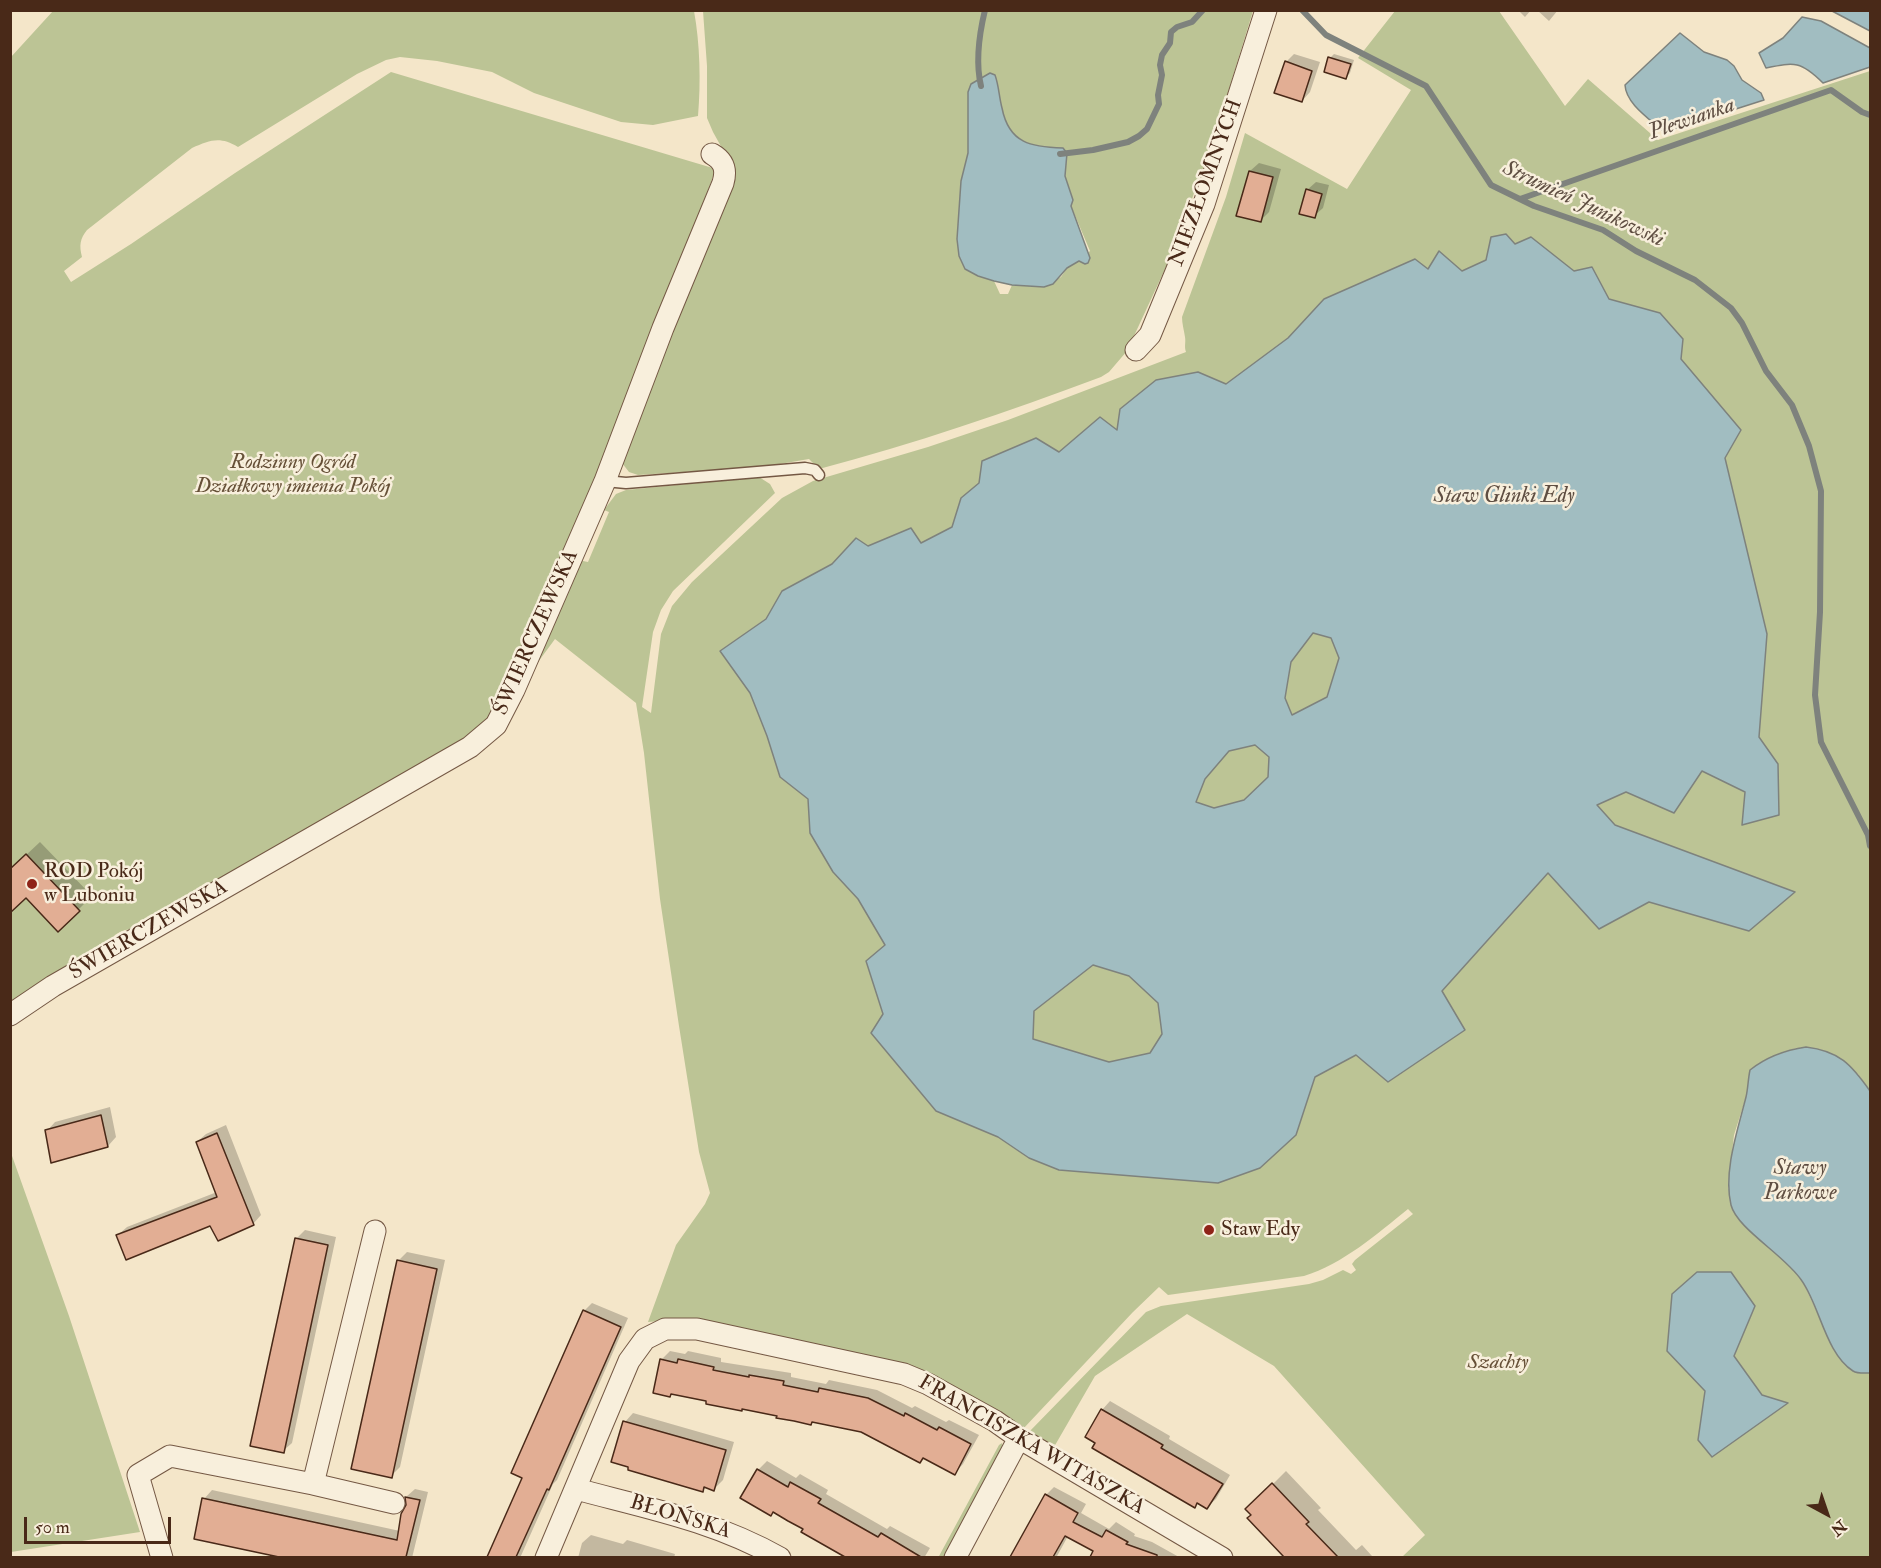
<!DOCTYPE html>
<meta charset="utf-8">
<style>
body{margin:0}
#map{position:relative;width:1881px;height:1568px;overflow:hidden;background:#f4e6c9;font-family:"IM FELL Double Pica",serif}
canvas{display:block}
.frame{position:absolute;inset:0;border:12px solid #492918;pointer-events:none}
.north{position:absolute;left:1797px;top:1484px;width:60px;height:60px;-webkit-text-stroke:4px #f8efdc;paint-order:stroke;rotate:140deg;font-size:16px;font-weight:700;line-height:24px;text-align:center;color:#492918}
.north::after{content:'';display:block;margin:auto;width:21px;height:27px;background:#492918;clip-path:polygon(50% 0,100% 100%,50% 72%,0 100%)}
.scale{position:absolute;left:24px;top:1517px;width:147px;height:27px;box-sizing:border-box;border:3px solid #492918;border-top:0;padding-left:8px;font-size:18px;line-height:21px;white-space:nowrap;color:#492918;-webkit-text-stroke:4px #f8efdc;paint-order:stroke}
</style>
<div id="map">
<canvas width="1881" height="1568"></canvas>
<div class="frame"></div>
<div class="north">N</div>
<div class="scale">50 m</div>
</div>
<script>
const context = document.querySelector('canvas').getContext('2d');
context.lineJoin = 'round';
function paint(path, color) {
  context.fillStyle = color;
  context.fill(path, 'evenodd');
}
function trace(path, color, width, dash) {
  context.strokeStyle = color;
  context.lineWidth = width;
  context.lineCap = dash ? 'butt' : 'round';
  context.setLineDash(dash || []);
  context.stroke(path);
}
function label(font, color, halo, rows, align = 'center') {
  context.font = font + ' "IM FELL Double Pica",serif';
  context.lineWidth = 5;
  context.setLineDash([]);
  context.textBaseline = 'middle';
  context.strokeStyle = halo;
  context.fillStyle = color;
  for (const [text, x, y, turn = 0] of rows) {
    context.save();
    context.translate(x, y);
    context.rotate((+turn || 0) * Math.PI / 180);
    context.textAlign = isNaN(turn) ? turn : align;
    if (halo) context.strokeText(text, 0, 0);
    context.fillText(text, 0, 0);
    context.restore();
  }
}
paint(new Path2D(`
 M 53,11 L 694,11 C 700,44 701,82 698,116 L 653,125 L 621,122 L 534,93 L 492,72 L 437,61 L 400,57 L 386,60 L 357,74 L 238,147 C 220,136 210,140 192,148 L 87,230 C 80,239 79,245 82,257 L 64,271 L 71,282 L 131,244 L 235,173 L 391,72 L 716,169 L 597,481 L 500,702 L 481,729 L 133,929 C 123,929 113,934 109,943 L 11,1004 L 11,57 Z
 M 703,11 L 1253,11 L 1214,138 L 1172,254 L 1127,351 L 1109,372 L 1101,377 C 1007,412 914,444 819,469 L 809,459 L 762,467 L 638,475 L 629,472 L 622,463 L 728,159 L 713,132 L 707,118 L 707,66 ZM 990,73 L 995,75 C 999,86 999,97 1002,108 C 1009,146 1036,146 1067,153 L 1065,176 L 1073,200 L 1071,206 L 1090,251 L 1079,261 L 1067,268 L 1061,277 L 1044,287 L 1012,285 L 1008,294 L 1000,294 L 994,281 L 959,256 L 957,239 L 961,181 L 968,153 L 968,92 L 971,84 Z
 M 1395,11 L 1499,11 L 1565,106 L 1588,79 L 1658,140 L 1870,71 L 1870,1091 L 1858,1074 L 1806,1047 L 1793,1049 L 1761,1062 L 1750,1071 L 1747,1094 L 1734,1135 L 1728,1188 L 1759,1239 L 1779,1254 L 1802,1280 L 1828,1336 L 1855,1372 L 1870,1373 L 1870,1557 L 1402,1557 L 1425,1535 L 1274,1366 L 1187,1314 L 1095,1376 L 1054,1447 L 1029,1432 L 1146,1312 L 1161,1306 L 1309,1284 L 1323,1280 L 1343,1270 L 1351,1274 L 1356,1270 L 1352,1264 L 1355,1260 L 1413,1214 L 1408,1209 C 1377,1234 1343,1264 1304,1276 L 1168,1295 L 1159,1287 L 1133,1312 L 1023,1429 L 961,1395 L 684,1319 L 648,1322 L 676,1245 L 705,1204 L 710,1193 L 699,1152 L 679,1026 L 660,899 L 644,753 L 636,703 L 555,639 L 527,677 L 578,560 L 588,562 L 609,512 L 604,510 L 616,494 L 626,490 L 759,477 L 770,484 L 775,493 L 673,591 L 661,610 L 653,632 L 642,707 L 651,713 L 661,634 L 672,606 L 692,582 L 782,498 L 813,481 L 928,447 L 1008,420 L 1186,352 C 1184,346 1186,343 1185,337 C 1184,330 1182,324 1182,317 L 1226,197 L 1245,133 L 1347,189 L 1411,90 L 1358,58 ZM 1755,1306 L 1734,1356 L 1762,1395 L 1787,1403 L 1698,1440 L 1705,1391 Z
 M 11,1153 L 69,1316 L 140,1532 L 11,1552 Z
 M 1002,1443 L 1003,1448 L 948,1557 L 938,1558 L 999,1445 Z`), '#bcc495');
const water = new Path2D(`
 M 1832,11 L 1870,11 L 1870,31 Z
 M 1802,17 L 1821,21 L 1870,48 L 1870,67 L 1823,83 C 1801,61 1795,62 1766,68 L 1759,53 L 1783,38 Z
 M 1680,33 L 1704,52 L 1727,60 L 1734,66 L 1742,80 L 1761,93 L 1764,100 L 1664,132 C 1650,119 1626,104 1625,85 Z
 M 990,73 L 995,75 C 999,86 999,97 1002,108 C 1009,144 1032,147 1063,148 L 1067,153 L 1065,176 L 1073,200 L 1071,206 L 1090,258 L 1088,263 L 1085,264 L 1079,261 L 1067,268 L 1053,284 L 1044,287 L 1012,285 L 994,281 L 978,276 L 965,269 L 959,256 L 957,239 L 961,181 L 968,153 L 968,92 L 971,84 Z
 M 1506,234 L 1515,244 L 1531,237 L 1574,271 L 1592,267 L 1609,299 L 1660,313 L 1683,339 L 1681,359 L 1741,430 L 1725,458 L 1767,634 L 1759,737 L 1778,764 L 1779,815 L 1742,825 L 1745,792 L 1702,771 L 1674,813 L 1626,792 L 1597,805 L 1615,825 L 1795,892 L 1749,931 L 1649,902 L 1599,929 L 1548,873 L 1442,991 L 1465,1030 L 1388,1082 L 1356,1055 L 1315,1077 L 1296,1135 L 1260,1168 L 1218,1183 L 1059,1170 L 1029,1158 L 998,1137 L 936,1111 L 871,1033 L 883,1014 L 866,961 L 885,945 L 858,899 L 833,872 L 810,833 L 808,799 L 780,777 L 767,736 L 750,693 L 720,651 L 766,619 L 782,591 L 832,564 L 856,538 L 868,546 L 911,528 L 921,543 L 952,527 L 961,498 L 979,483 L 982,461 L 1036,438 L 1059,452 L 1100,417 L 1117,430 L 1120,409 L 1156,380 L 1198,372 L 1226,384 L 1288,338 L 1324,299 L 1415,259 L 1428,269 L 1439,251 L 1462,271 L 1486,260 L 1491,237 ZM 1313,633 L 1331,638 L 1339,658 L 1327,697 L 1292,715 L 1285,698 L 1291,662 ZM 1255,745 L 1269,757 L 1268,777 L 1244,800 L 1214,808 L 1196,802 L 1205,779 L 1229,751 ZM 1093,965 L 1129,976 L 1158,1003 L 1162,1034 L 1150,1053 L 1109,1062 L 1033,1039 L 1034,1011 Z
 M 1806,1047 C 1839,1051 1851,1064 1870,1091 L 1870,1373 C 1865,1373 1858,1374 1853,1371 C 1826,1354 1820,1307 1802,1281 C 1786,1256 1737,1229 1731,1205 C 1723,1172 1738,1129 1746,1097 C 1748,1089 1748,1079 1750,1070 C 1765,1058 1786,1050 1806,1047 Z
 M 1697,1272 L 1731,1272 L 1755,1306 L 1734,1356 L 1762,1395 L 1788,1403 L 1712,1457 L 1698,1440 L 1705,1391 L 1667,1351 L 1672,1294 Z`);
paint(water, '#a1bdc1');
trace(water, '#7e827d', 1.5);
paint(new Path2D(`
 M 1518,10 L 1531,10 L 1525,17 Z
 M 1537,10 L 1558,10 L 1549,21 Z
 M 1294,54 L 1320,62 L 1310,92 L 1302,101 L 1286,62 Z
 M 1334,54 L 1354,60 L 1350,73 L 1346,77 L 1330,58 Z
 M 1259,163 L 1281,169 L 1269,212 L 1260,221 L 1250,171 Z
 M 1316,182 L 1329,185 L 1323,208 L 1314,216 L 1307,190 Z
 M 40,842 L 92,896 L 58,930 L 10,870 Z
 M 110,1107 L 116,1137 L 108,1146 L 47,1131 L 55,1122 Z
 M 226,1125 L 261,1215 L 253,1224 L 211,1225 L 118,1235 L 127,1227 L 217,1192 L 197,1142 L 206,1134 Z
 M 305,1230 L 336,1237 L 292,1443 L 283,1451 L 297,1238 Z
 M 407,1252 L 445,1260 L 400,1467 L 391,1476 L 398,1261 Z
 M 592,1303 L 628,1318 L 557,1480 L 553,1484 L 520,1558 L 489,1558 L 524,1478 L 584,1311 Z
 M 670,1351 L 685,1354 L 688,1351 L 721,1358 L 721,1362 L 791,1373 L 791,1377 L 826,1384 L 829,1380 L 877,1390 L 912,1408 L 915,1406 L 946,1422 L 949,1420 L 979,1435 L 963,1464 L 955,1473 L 924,1457 L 920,1461 L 862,1431 L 813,1421 L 811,1423 L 708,1400 L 661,1360 Z
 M 1110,1401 L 1170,1436 L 1169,1439 L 1230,1475 L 1216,1499 L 1207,1507 L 1198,1502 L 1195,1506 L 1102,1410 Z
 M 633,1413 L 734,1442 L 723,1480 L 714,1489 L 706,1487 L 702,1491 L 625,1422 Z
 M 767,1461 L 796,1478 L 800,1474 L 828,1490 L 826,1494 L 887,1529 L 890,1526 L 930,1548 L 924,1558 L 848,1558 L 803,1532 L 805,1528 L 758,1470 Z
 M 1286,1471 L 1321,1508 L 1318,1510 L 1356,1550 L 1362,1545 L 1372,1556 L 1371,1558 L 1286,1558 L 1249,1518 L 1261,1496 Z
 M 1054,1487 L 1086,1504 L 1081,1513 L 1109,1529 L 1116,1522 L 1135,1534 L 1134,1536 L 1152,1542 L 1179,1557 L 1092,1558 L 1096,1551 L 1068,1536 L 1056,1558 L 1011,1558 L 1046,1495 Z
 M 415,1489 L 428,1492 L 412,1558 L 287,1558 L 195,1538 L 204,1499 L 212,1490 L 400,1531 L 408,1506 L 406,1497 Z
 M 591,1535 L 623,1544 L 627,1540 L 675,1554 L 674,1558 L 578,1558 L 582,1543 Z`), '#0003');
trace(new Path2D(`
 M 1302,10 L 1326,35 L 1426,86 L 1491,185 L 1534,206 L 1603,230 L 1636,251 L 1695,280 L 1731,308 L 1742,323 L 1766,371 L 1792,405 L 1809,446 L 1821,491 L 1820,612 L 1815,695 L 1821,742 L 1868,835 L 1870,846
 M 981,86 C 975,61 979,35 985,10
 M 1060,154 L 1093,150 L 1128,142 L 1139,136 L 1147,129 L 1159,104 L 1158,95 L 1162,75 L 1160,65 L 1162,55 L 1170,43 L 1171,32 L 1177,27 L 1192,22 L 1203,10
 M 1520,199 L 1831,90 L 1862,112 L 1870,115`), '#7e827d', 6);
const building = new Path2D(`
 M 1328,57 L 1351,64 L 1346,79 L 1324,72 Z
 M 1285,61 L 1312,71 L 1302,102 L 1274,93 Z
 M 1249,171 L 1273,177 L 1261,222 L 1236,216 Z
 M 1306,189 L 1322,194 L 1315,218 L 1299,214 Z
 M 26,854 L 80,911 L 58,932 L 26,898 L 10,913 L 10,869 Z
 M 101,1115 L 108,1147 L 51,1163 L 45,1130 Z
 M 217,1133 L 254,1225 L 218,1241 L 210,1226 L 126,1260 L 116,1235 L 217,1197 L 196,1142 Z
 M 295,1238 L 328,1245 L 284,1453 L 250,1446 Z
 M 397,1260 L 437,1269 L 392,1478 L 351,1469 Z
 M 583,1310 L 621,1327 L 549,1490 L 547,1489 L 516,1557 L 487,1557 L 522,1478 L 511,1473 Z
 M 660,1359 L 677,1363 L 678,1359 L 714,1367 L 713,1370 L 749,1377 L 749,1375 L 767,1378 L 784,1381 L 783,1385 L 818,1392 L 819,1388 L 868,1398 L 904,1416 L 905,1413 L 937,1430 L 939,1427 L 971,1444 L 955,1475 L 923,1458 L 920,1463 L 861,1432 L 812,1422 L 811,1425 L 794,1421 L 776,1418 L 777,1416 L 742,1409 L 742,1411 L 706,1404 L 706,1401 L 671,1394 L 670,1397 L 653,1393 Z
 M 1101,1409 L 1163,1445 L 1161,1448 L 1223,1484 L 1207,1509 L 1197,1503 L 1195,1508 L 1092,1448 L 1095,1443 L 1085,1437 Z
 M 623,1421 L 726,1450 L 714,1491 L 704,1487 L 703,1492 L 628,1470 L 628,1467 L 611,1462 Z
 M 757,1469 L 788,1487 L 790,1482 L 821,1499 L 818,1503 L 878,1537 L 881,1533 L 921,1557 L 845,1557 L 801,1532 L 803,1529 L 788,1521 L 773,1512 L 771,1516 L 740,1498 Z
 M 1272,1483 L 1309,1522 L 1306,1524 L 1338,1557 L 1284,1557 L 1247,1518 L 1251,1515 L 1245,1509 Z
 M 1045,1494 L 1078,1513 L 1073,1522 L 1102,1537 L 1106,1530 L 1128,1542 L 1126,1544 L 1157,1555 L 1157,1557 L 1090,1557 L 1093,1551 L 1065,1536 L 1053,1557 L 1010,1557 Z
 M 405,1497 L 420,1500 L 406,1557 L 279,1557 L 194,1539 L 202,1498 L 397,1540 L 401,1514 L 406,1505 Z`);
paint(building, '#e2ae94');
trace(building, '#492918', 1.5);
const service = new Path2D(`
 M 605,481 L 626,483 L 805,468 L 815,470 L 819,475`);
const minor = new Path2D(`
 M 1136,350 L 1150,335 L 1204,204 L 1266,10
 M 10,1015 L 53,986 L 470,747 L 496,725 L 514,690 L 605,481 L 663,328 L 723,183 C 727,169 724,161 712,154
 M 313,1484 L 375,1231
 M 576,1489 C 647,1508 715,1521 780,1558
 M 162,1558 L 138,1475 L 170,1456 L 313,1484 L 394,1503
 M 546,1558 L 629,1361 L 645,1339 L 665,1329 L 697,1329 L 904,1374 L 928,1384 L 995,1421 L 1019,1438 L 1222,1558
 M 955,1558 L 1019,1438`);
trace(service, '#745844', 13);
trace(minor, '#745844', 23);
trace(service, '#f8efdc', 10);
trace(minor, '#f8efdc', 21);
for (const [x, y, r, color] of [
 [32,884,6,"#8f2418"],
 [1209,1230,6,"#8f2418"]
]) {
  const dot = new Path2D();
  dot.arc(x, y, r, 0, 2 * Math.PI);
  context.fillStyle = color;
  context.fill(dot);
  trace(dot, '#f8efdc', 2);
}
label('21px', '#492918', '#f8efdc', [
 ["NIEZŁOMNYCH",1207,183,-70],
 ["ŚWIERCZEWSKA",537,633,-66],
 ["ŚWIERCZEWSKA",149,931,-30],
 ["FRANCISZKA WITASZKA",1031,1446,30],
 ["BŁOŃSKA",680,1518,17]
]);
label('italic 21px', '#665037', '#f8efdc', [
 ["Rodzinny Ogród",293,463],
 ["Działkowy imienia Pokój",293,487],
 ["Szachty",1498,1363]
]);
label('21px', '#492918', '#f8efdc', [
 ["ROD Pokój",44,872],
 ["w Luboniu",44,896],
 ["Staw Edy",1221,1230]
], 'left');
label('italic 22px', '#5f4e42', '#f8efdc', [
 ["Plewianka",1692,120,-19],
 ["Strumień Junikowski",1583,205,25],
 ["Staw Glinki Edy",1504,497],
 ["Stawy",1800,1169],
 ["Parkowe",1800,1194]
]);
</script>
